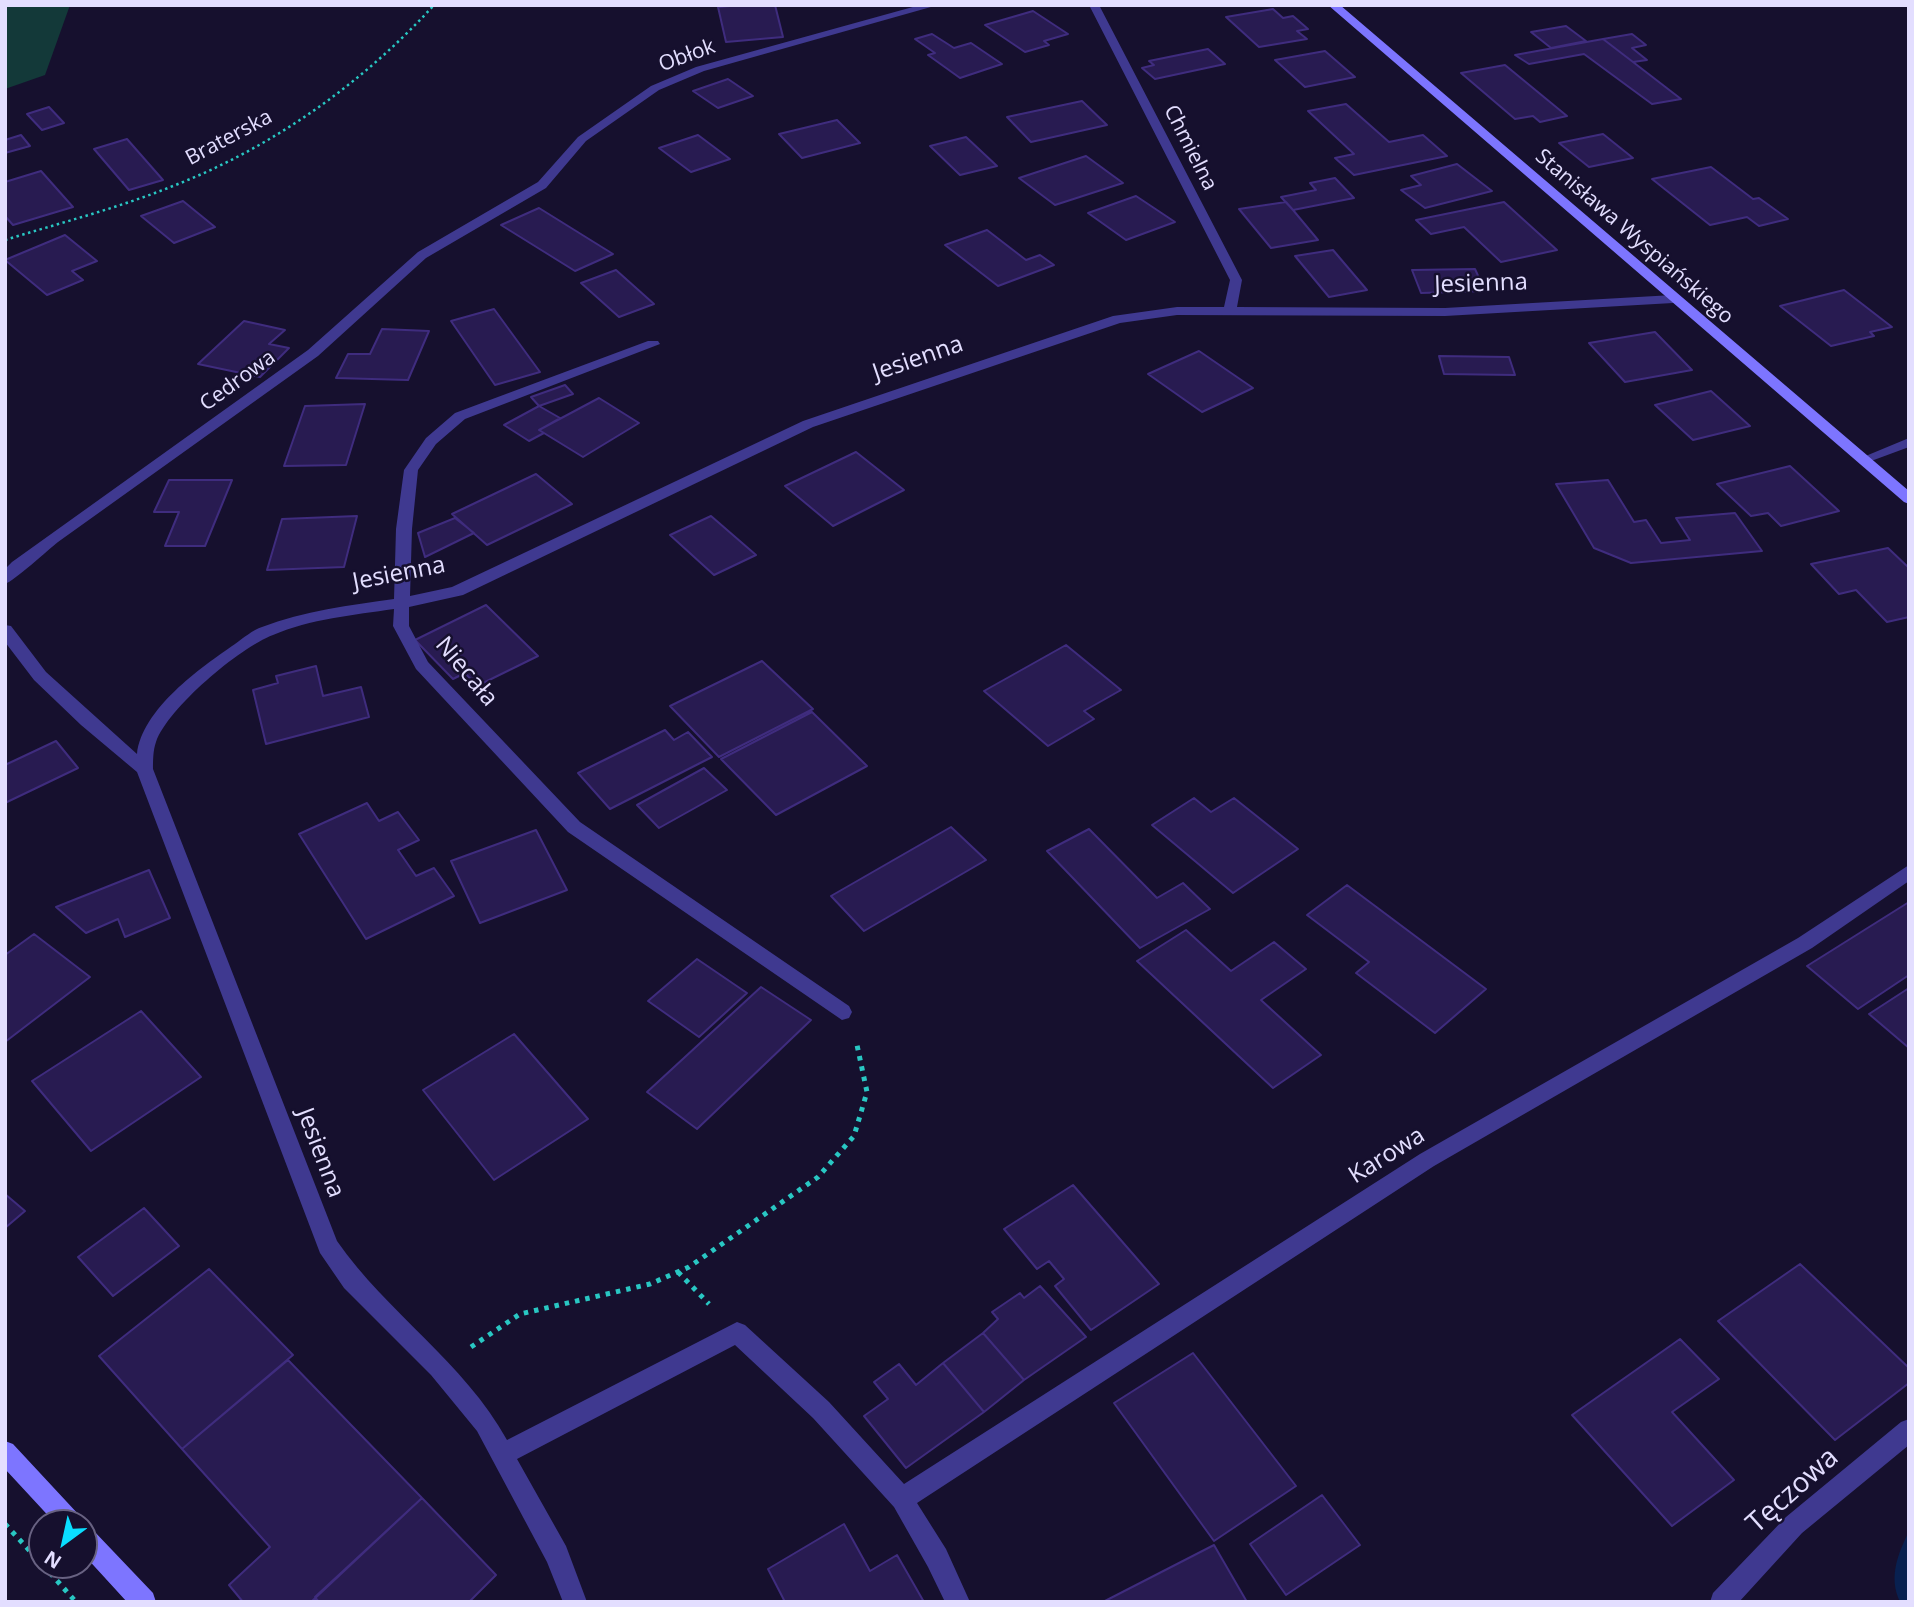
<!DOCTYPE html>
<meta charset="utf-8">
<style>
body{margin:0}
#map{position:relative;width:1914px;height:1607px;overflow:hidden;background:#16102e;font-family:"Open Sans",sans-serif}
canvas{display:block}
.frame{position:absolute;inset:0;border:7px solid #e3deff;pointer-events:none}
.north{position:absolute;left:28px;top:1509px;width:70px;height:70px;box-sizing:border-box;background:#16102e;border:2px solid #686282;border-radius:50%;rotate:213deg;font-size:19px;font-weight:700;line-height:28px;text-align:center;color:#e3deff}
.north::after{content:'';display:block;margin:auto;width:24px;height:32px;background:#0adeff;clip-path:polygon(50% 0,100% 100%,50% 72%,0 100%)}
</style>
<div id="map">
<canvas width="1914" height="1607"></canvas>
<div class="frame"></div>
<div class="north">N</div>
</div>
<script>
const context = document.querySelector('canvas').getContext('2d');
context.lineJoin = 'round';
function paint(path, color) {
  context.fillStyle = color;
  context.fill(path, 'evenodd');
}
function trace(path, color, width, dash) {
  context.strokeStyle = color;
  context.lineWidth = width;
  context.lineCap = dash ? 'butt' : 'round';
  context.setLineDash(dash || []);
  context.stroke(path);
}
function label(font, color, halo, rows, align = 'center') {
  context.font = font + ' "Open Sans",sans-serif';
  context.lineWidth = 5;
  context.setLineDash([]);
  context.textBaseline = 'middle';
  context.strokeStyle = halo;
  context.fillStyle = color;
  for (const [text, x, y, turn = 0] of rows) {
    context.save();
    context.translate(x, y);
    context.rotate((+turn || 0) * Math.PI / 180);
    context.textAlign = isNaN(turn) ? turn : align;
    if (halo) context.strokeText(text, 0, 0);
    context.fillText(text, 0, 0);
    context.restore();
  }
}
paint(new Path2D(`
 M 5,5 L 70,5 L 45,75 L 5,89 Z`), '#133939');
paint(new Path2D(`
 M 1909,1531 L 1909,1602 L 1900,1602 C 1888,1577 1898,1554 1909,1531 Z`), '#082050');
const building = new Path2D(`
 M 741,5 L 775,5 L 783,37 L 726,42 L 718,7 Z
 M 1273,9 L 1283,18 L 1293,16 L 1308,29 L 1297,31 L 1307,39 L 1259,47 L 1226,17 Z
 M 1033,11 L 1068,34 L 1044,41 L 1049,45 L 1025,52 L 985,25 Z
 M 1566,26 L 1586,41 L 1551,48 L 1531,32 Z
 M 932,34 L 954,48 L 971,43 L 1002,64 L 960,78 L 928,55 L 935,53 L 915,39 Z
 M 1632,34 L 1646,45 L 1632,48 L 1647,60 L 1633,62 L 1603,39 Z
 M 1603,39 L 1633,62 L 1681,99 L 1652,104 L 1584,54 L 1529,64 L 1515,55 Z
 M 1208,49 L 1225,64 L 1155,79 L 1142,68 L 1154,65 L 1149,61 Z
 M 1325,51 L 1355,77 L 1305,87 L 1275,60 Z
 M 1505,65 L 1567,116 L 1540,122 L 1533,116 L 1515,119 L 1461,73 Z
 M 728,79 L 753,96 L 718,108 L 693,91 Z
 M 1082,101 L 1107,125 L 1031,142 L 1007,117 Z
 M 1346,104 L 1389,142 L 1423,135 L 1447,156 L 1354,175 L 1335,158 L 1354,154 L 1308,111 Z
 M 49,107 L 64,123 L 42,130 L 27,114 Z
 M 837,120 L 860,143 L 802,158 L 779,134 Z
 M 1603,134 L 1633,158 L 1589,167 L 1559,143 Z
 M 21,135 L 30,146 L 5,153 L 5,140 Z
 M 698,135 L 730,159 L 691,172 L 659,148 Z
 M 966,137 L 997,166 L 960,175 L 930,146 Z
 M 127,139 L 163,180 L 129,190 L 94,149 Z
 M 1086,156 L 1123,183 L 1055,205 L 1019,178 Z
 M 1457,164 L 1492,191 L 1425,208 L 1401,190 L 1421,185 L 1411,176 Z
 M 1711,167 L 1753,199 L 1759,198 L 1788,219 L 1759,226 L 1747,217 L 1710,225 L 1652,179 Z
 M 41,171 L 73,207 L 13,225 L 5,216 L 5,182 Z
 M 1335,178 L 1354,198 L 1293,210 L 1281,197 L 1316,190 L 1310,183 Z
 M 1136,196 L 1175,222 L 1126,240 L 1088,213 Z
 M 183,201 L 215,227 L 174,243 L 141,216 Z
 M 1286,202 L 1293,210 L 1318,240 L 1271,248 L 1239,209 Z
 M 1504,202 L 1557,250 L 1501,262 L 1464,227 L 1431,234 L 1416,220 Z
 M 539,208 L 613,254 L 575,271 L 501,225 Z
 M 987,230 L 1026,260 L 1040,255 L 1054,265 L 998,286 L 945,245 Z
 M 65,235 L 97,261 L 72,271 L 83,280 L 47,295 L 5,260 Z
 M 1333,250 L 1367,290 L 1329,297 L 1295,256 Z
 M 1475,269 L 1485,291 L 1421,293 L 1412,270 Z
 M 616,270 L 654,304 L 619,317 L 581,283 Z
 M 1844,290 L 1892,327 L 1870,332 L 1874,336 L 1831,346 L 1780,306 Z
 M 494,309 L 540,372 L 495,385 L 451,321 Z
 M 244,321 L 285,330 L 269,344 L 289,348 L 260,377 L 198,364 Z
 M 382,329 L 429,331 L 408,380 L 336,378 L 348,354 L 370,354 Z
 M 1655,332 L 1692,370 L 1625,382 L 1589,343 Z
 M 1199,351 L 1253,388 L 1202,412 L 1148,374 Z
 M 1439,356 L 1509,357 L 1515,375 L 1444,374 Z
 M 565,385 L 573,394 L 539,406 L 531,397 Z
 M 1711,391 L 1750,426 L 1693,440 L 1655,405 Z
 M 599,398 L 639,423 L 583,457 L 539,430 Z
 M 365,404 L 346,465 L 284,466 L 305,406 Z
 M 539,406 L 560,418 L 539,430 L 544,433 L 529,441 L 504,425 Z
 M 856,452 L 904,490 L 833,526 L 785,486 Z
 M 1790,466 L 1839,511 L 1781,526 L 1768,513 L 1751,516 L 1717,484 Z
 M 536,474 L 572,504 L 487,545 L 452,514 Z
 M 169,480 L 232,480 L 205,546 L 165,546 L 179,512 L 154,512 Z
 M 1608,480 L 1634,522 L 1646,520 L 1661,543 L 1690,540 L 1676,518 L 1735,513 L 1762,551 L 1631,563 L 1594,548 L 1556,484 Z
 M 357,516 L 344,567 L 267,570 L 282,519 Z
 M 711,516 L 756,555 L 714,575 L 670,535 Z
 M 455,518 L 474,533 L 425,557 L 418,533 Z
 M 1888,548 L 1909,568 L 1909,617 L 1887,622 L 1856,590 L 1839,594 L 1811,564 Z
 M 486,605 L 538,656 L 477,686 L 465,673 L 453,679 L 415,640 Z
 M 1066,645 L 1121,690 L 1084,711 L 1094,719 L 1048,746 L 984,691 Z
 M 762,661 L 813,709 L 719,757 L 670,706 Z
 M 316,666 L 323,696 L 361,687 L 369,717 L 266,744 L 253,690 L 278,683 L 276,676 Z
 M 812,712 L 867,766 L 776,815 L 721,759 Z
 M 665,730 L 674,740 L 688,732 L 712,757 L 610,809 L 578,773 Z
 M 56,741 L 78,768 L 5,803 L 5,765 Z
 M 704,768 L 727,790 L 659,828 L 637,805 Z
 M 1194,798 L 1211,812 L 1234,798 L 1298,849 L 1233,893 L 1152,825 Z
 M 367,803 L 379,821 L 398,812 L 419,840 L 398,850 L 416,876 L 434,868 L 454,896 L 366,939 L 299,834 Z
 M 951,827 L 986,860 L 864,931 L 831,896 Z
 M 1089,829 L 1157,898 L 1183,883 L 1210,909 L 1140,948 L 1047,851 Z
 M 536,830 L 567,890 L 480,923 L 451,861 Z
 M 149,870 L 170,918 L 125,937 L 118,919 L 86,933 L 56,907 Z
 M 1347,885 L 1486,989 L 1435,1033 L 1356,973 L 1369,962 L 1307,915 Z
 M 1909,902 L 1909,975 L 1858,1009 L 1807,966 Z
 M 1186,930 L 1231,971 L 1274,942 L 1306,969 L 1261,1000 L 1321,1055 L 1273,1088 L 1137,961 Z
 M 34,934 L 90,977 L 5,1042 L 5,955 Z
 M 697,959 L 747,993 L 699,1037 L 648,1001 Z
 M 761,987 L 811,1020 L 697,1129 L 647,1092 Z
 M 1909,988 L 1909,1048 L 1869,1014 Z
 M 141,1011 L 201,1077 L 91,1151 L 32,1081 Z
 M 514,1034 L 588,1119 L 494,1180 L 423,1090 Z
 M 1073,1185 L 1159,1284 L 1091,1330 L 1055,1286 L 1064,1279 L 1049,1261 L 1037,1269 L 1004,1229 Z
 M 5,1194 L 25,1211 L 5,1228 Z
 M 144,1208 L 179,1246 L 113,1296 L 78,1257 Z
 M 1800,1264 L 1909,1368 L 1909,1383 L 1835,1440 L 1718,1321 Z
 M 209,1269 L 293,1355 L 182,1449 L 99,1356 Z
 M 1040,1286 L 1086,1337 L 1024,1380 L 983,1333 L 998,1319 L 992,1312 L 1020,1293 L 1024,1298 Z
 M 983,1333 L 1024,1380 L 984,1412 L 943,1363 Z
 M 1680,1339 L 1719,1379 L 1672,1412 L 1734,1480 L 1672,1526 L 1572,1415 Z
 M 1193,1353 L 1296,1486 L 1214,1541 L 1114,1403 Z
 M 288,1360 L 422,1498 L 311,1602 L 243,1602 L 229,1585 L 270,1547 L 182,1449 Z
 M 943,1363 L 984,1412 L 906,1468 L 864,1416 L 888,1399 L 874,1382 L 899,1364 L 916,1385 Z
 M 1322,1495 L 1360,1545 L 1286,1595 L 1250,1544 Z
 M 422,1498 L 496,1575 L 469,1602 L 319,1602 L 315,1597 Z
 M 844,1524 L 870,1571 L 897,1555 L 924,1602 L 785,1602 L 768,1569 Z
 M 1214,1545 L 1247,1602 L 1103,1602 Z`);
paint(building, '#281b51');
trace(building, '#3f2c7e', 2);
trace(new Path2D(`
 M 5,240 C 63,222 122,207 178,184 C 274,146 364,82 434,5`), '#29c7c3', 2.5, [2.5, 3.5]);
trace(new Path2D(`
 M 678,1272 L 709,1304
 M 471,1347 L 520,1314 L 650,1284 L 689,1267 L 818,1177 L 854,1136 L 867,1092 L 857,1045
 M 5,1524 L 42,1564
 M 43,1565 L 76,1602`), '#29c7c3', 5, [4.5, 6]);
paint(new Path2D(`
 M 920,5 L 938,5 L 704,71 L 659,90 L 586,141 L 546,188 L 426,258 L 318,356 L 58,542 C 48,550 14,581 5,584 L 5,569 L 12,562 L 308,350 L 418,252 L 538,182 L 578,137 L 651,86 L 696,67 Z
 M 1089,5 L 1099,5 L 1242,280 L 1237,307 L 1445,308 L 1673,295 L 1680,299 L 1673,303 L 1445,316 L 1177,315 L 1120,323 L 813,427 L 463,595 L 409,607 L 409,626 L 428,662 L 580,822 L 849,1006 L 852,1012 L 849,1018 L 842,1020 L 568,832 L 416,669 L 393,626 L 394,609 C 354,615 310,619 273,635 C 239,648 168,708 156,742 C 153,750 153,761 153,769 L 337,1241 C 387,1313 464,1362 507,1440 L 737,1322 L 745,1325 L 829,1402 L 904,1484 L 1420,1154 L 1798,938 L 1909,865 L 1909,881 L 1812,948 L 1434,1166 L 917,1503 L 946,1549 L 970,1602 L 945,1602 L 928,1567 L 894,1507 L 813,1418 L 735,1345 L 517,1459 L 566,1546 L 587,1602 L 563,1602 L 547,1562 L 477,1431 L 431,1375 L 344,1288 L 320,1253 L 137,772 L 81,725 L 34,680 L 5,642 L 5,625 L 11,626 L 46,672 L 137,754 C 142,709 200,668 235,644 C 243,638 253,630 262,627 C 303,611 351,605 394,599 L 396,529 L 404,470 L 426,438 L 455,413 L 648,341 L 658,341 L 660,344 L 465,419 L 436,444 L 418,470 L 412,529 L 410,596 L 452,587 L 803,421 L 1113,316 L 1177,307 L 1224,307 L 1230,280 Z
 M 1909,438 L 1909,447 L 1863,464 L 1856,460 Z
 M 1909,1419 L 1909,1445 L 1802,1533 L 1739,1602 L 1710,1602 L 1713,1593 L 1786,1517 L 1901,1422 Z`), '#3f3990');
paint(new Path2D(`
 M 1328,5 L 1340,5 L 1909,491 L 1909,504 L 1904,502 Z
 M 5,1441 L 13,1444 L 79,1515 L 83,1523 L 55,1523 L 5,1469 Z
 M 84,1525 L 92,1529 L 153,1593 L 156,1602 L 127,1602 L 84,1555 Z`), '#7d75ff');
label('21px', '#e3deff', '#16102e', [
 ["Obłok",687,56,-20],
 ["Braterska",229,138,-28],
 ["Chmielna",1190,148,63],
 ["Stanisława Wyspiańskiego",1634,237,41],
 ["Cedrowa",238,381,-36]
]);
label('24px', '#e3deff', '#16102e', [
 ["Jesienna",1481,284,-2],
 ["Jesienna",918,359,-19],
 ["Jesienna",399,574,-11],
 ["Niecała",466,672,50],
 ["Jesienna",320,1153,69],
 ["Karowa",1387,1156,-32]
]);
label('28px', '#e3deff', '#16102e', [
 ["Tęczowa",1793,1491,-42]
]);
</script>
